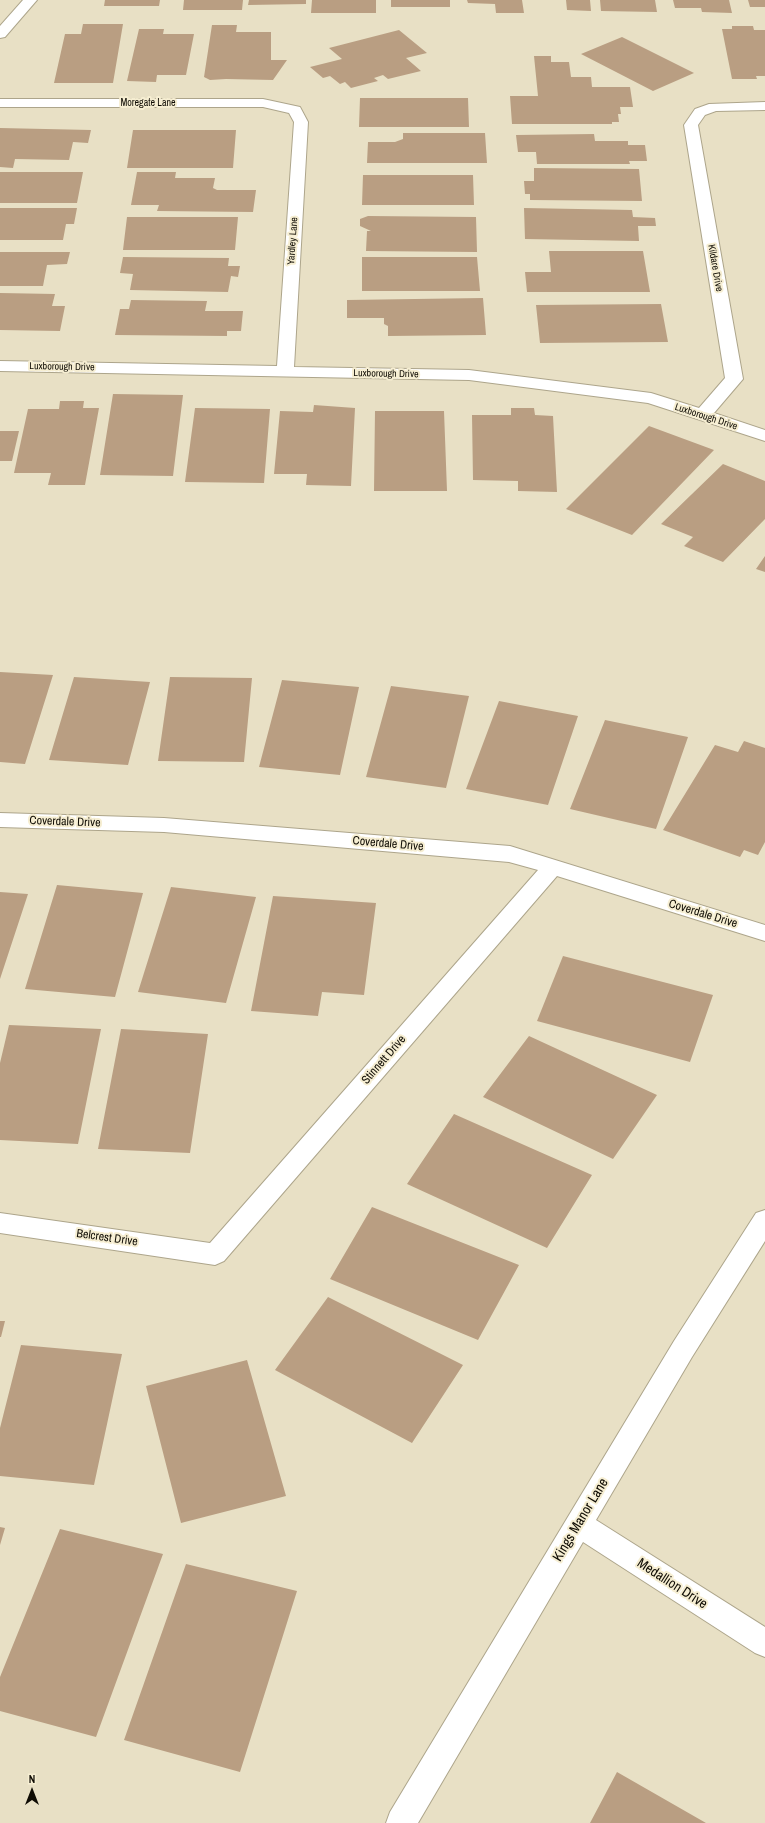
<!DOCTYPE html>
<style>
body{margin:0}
#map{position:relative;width:765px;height:1823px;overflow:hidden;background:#e8e0c5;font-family:"Archivo Narrow",sans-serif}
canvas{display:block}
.north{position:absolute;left:12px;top:1771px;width:40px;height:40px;-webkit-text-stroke:3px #f6eed2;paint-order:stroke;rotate:0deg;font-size:11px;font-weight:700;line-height:16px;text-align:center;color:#0f0c04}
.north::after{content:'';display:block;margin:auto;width:14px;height:18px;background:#0f0c04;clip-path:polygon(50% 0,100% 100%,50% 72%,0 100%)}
</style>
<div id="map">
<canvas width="765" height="1823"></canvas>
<div class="north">N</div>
</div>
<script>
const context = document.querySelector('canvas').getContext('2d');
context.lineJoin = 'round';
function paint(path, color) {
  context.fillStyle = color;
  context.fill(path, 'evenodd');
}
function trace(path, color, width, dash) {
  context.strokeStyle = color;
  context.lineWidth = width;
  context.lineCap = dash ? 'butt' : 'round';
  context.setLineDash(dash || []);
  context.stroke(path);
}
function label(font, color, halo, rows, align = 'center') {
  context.font = font + ' "Archivo Narrow",sans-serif';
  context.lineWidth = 4;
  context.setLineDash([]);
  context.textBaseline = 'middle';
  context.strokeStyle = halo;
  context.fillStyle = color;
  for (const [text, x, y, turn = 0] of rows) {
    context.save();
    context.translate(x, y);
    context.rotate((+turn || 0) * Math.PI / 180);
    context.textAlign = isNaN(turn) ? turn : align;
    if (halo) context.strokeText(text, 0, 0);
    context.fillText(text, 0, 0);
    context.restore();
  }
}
paint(new Path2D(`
 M 105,0 L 160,0 L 159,6 L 104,6 Z
 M 184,0 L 243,0 L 242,10 L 183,10 Z
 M 249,0 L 306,0 L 306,4 L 248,5 Z
 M 312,0 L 376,0 L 376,13 L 311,13 Z
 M 391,0 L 450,0 L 450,7 L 391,7 Z
 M 467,0 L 522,0 L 524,13 L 496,13 L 495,4 L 468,3 Z
 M 566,0 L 590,0 L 591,11 L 567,10 Z
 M 600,0 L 655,0 L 657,12 L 601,11 Z
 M 673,0 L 729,0 L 732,13 L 702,12 L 701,8 L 675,8 Z
 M 748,0 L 765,0 L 765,7 L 750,7 Z
 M 83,24 L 123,24 L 113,83 L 54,83 L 65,34 L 81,34 Z
 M 212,25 L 237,25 L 236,32 L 271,32 L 271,60 L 287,60 L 273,80 L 226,79 L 210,80 L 204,77 Z
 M 732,26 L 753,26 L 754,30 L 765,30 L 765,76 L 756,76 L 757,79 L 732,79 L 722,29 L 732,29 Z
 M 139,29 L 164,29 L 163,34 L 194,34 L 186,75 L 157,75 L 156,82 L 127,81 Z
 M 399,30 L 427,53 L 406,58 L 421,71 L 388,79 L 383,75 L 374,78 L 378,81 L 351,88 L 345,82 L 340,84 L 330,76 L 323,78 L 310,67 L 342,59 L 329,48 Z
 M 622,37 L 694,73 L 653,91 L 581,54 Z
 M 534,56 L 551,56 L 551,62 L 569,62 L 571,77 L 591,77 L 592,87 L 630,87 L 633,107 L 620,107 L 621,114 L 618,114 L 619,122 L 612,122 L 612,124 L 512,124 L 510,96 L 538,96 Z
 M 360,98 L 468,98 L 469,127 L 359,127 Z
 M 0,128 L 91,130 L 88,143 L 73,142 L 69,160 L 15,159 L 13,168 L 0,167 Z
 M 133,130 L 236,130 L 233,168 L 127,168 Z
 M 403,133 L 485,133 L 487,163 L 367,163 L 368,142 L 395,142 L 403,139 Z
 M 594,134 L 595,141 L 628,141 L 628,145 L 645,145 L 647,161 L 629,161 L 630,164 L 537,164 L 536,152 L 518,152 L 516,135 Z
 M 534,168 L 639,169 L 642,201 L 530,200 L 530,194 L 525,194 L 524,181 L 534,181 Z
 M 0,172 L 83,172 L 77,203 L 0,203 Z
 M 137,172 L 176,172 L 175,178 L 215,178 L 213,188 L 217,190 L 256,190 L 253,212 L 157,211 L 159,205 L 131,205 Z
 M 363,175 L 473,175 L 474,205 L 362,205 Z
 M 0,208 L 77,208 L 74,224 L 66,224 L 63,240 L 0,240 Z
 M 524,208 L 632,210 L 633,217 L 655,218 L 656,226 L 638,226 L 639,241 L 525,239 Z
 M 368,216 L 476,217 L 477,252 L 366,251 L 367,231 L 371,231 L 360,226 L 360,219 Z
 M 127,217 L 238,217 L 235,250 L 123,250 Z
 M 549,251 L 643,251 L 650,292 L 527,292 L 525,272 L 551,272 Z
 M 0,252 L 70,252 L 67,264 L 47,265 L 43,286 L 0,286 Z
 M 123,257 L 229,258 L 228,266 L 240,266 L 238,277 L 231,276 L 228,292 L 130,290 L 133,274 L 120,273 Z
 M 362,257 L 477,257 L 480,291 L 362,291 Z
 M 0,293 L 55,294 L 52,306 L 65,306 L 60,331 L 0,330 Z
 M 483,298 L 486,335 L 388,336 L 388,326 L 384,324 L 384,318 L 347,318 L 347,300 Z
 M 131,300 L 207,301 L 205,311 L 243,311 L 241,331 L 227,331 L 227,336 L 115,335 L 120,309 L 129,309 Z
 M 661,304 L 668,342 L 540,343 L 536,305 Z
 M 113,394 L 183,395 L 173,476 L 100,475 Z
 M 60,401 L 84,401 L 83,408 L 99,408 L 85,485 L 48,485 L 51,473 L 14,473 L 28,409 L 59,409 Z
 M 314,405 L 355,408 L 351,486 L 306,485 L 307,474 L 274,474 L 280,411 L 313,412 Z
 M 195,408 L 270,409 L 264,483 L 185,482 Z
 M 511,408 L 534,408 L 535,415 L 553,416 L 557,492 L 518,491 L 518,481 L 473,480 L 472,415 L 511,415 Z
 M 375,411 L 444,411 L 447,491 L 374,491 Z
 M 649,426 L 714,450 L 632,535 L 566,509 Z
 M 0,431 L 19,431 L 12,461 L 0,461 Z
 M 723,464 L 765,481 L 765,519 L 723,562 L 684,546 L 693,537 L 661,524 Z
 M 765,556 L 765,572 L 756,569 Z
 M 0,672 L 53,675 L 25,764 L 0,762 Z
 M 74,677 L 150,682 L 128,765 L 49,760 Z
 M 170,677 L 252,678 L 244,762 L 158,761 Z
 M 282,680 L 359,687 L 340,775 L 259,767 Z
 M 391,686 L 469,696 L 446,788 L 366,777 Z
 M 499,701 L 578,716 L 548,805 L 466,789 Z
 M 605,720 L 688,737 L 656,829 L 570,809 Z
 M 744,741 L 765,748 L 765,842 L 758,855 L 744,850 L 740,857 L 663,830 L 715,745 L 738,752 Z
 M 57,885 L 143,893 L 115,997 L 25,989 Z
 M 171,887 L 256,897 L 226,1003 L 138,992 Z
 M 0,892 L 28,894 L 0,979 Z
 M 273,896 L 376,903 L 364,995 L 322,992 L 318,1016 L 251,1011 Z
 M 563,956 L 713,995 L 690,1062 L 537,1021 Z
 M 9,1025 L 101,1029 L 78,1144 L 0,1140 L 0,1063 Z
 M 121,1029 L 208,1034 L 190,1153 L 98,1149 Z
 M 529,1036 L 657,1095 L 613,1159 L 483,1097 Z
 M 454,1114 L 592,1175 L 547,1248 L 407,1184 Z
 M 372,1207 L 519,1265 L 478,1340 L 330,1279 Z
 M 328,1297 L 463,1365 L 412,1443 L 275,1370 Z
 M 0,1321 L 5,1321 L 1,1337 L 0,1337 Z
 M 21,1345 L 122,1354 L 94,1485 L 0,1476 L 0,1428 Z
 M 247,1360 L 286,1496 L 181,1523 L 146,1386 Z
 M 0,1527 L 5,1528 L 0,1545 Z
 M 60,1529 L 163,1554 L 96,1737 L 0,1711 L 0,1677 Z
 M 186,1564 L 297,1591 L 240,1772 L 124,1740 Z
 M 617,1772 L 706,1823 L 590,1823 Z`), '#b99e82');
const minor = new Path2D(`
 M 23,0 L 37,0 L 5,37 L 0,38 L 0,26 Z
 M 0,99 L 263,99 L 300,107 L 308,122 L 294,367 L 469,370 L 651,393 L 699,408 L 725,378 L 684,125 L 695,109 L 709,104 L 765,102 L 765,110 L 716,111 L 705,115 L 698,125 L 743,379 L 714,413 L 765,430 L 765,441 L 648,403 L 469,380 L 0,371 L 0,361 L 277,366 L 294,122 L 289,113 L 263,107 L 0,107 Z
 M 0,813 L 164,818 L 510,846 L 765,925 L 765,941 L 557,876 L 224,1261 L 215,1265 L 0,1233 L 0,1213 L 210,1243 L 538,870 L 509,862 L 164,832 L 0,827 Z
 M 765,1210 L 765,1241 L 692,1357 L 596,1520 L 765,1627 L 765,1657 L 755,1653 L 583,1542 L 418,1823 L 386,1823 L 390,1812 L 674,1341 L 756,1213 Z`);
trace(minor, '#ada58b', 2);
paint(minor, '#fff');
label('10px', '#0f0c04', '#f6eed2', [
 ["Moregate Lane",148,103],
 ["Yardley Lane",293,241,-86],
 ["Kildare Drive",715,268,80],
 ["Luxborough Drive",62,367,1],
 ["Luxborough Drive",386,374,1],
 ["Luxborough Drive",706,417,18]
]);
label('12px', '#0f0c04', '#f6eed2', [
 ["Coverdale Drive",65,822,2],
 ["Coverdale Drive",388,844,5],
 ["Coverdale Drive",703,914,17],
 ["Stinnett Drive",384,1060,-49],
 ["Belcrest Drive",107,1238,8]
]);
label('14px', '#0f0c04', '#f6eed2', [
 ["Kings Manor Lane",581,1520,-59],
 ["Medallion Drive",672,1584,33]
]);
</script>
